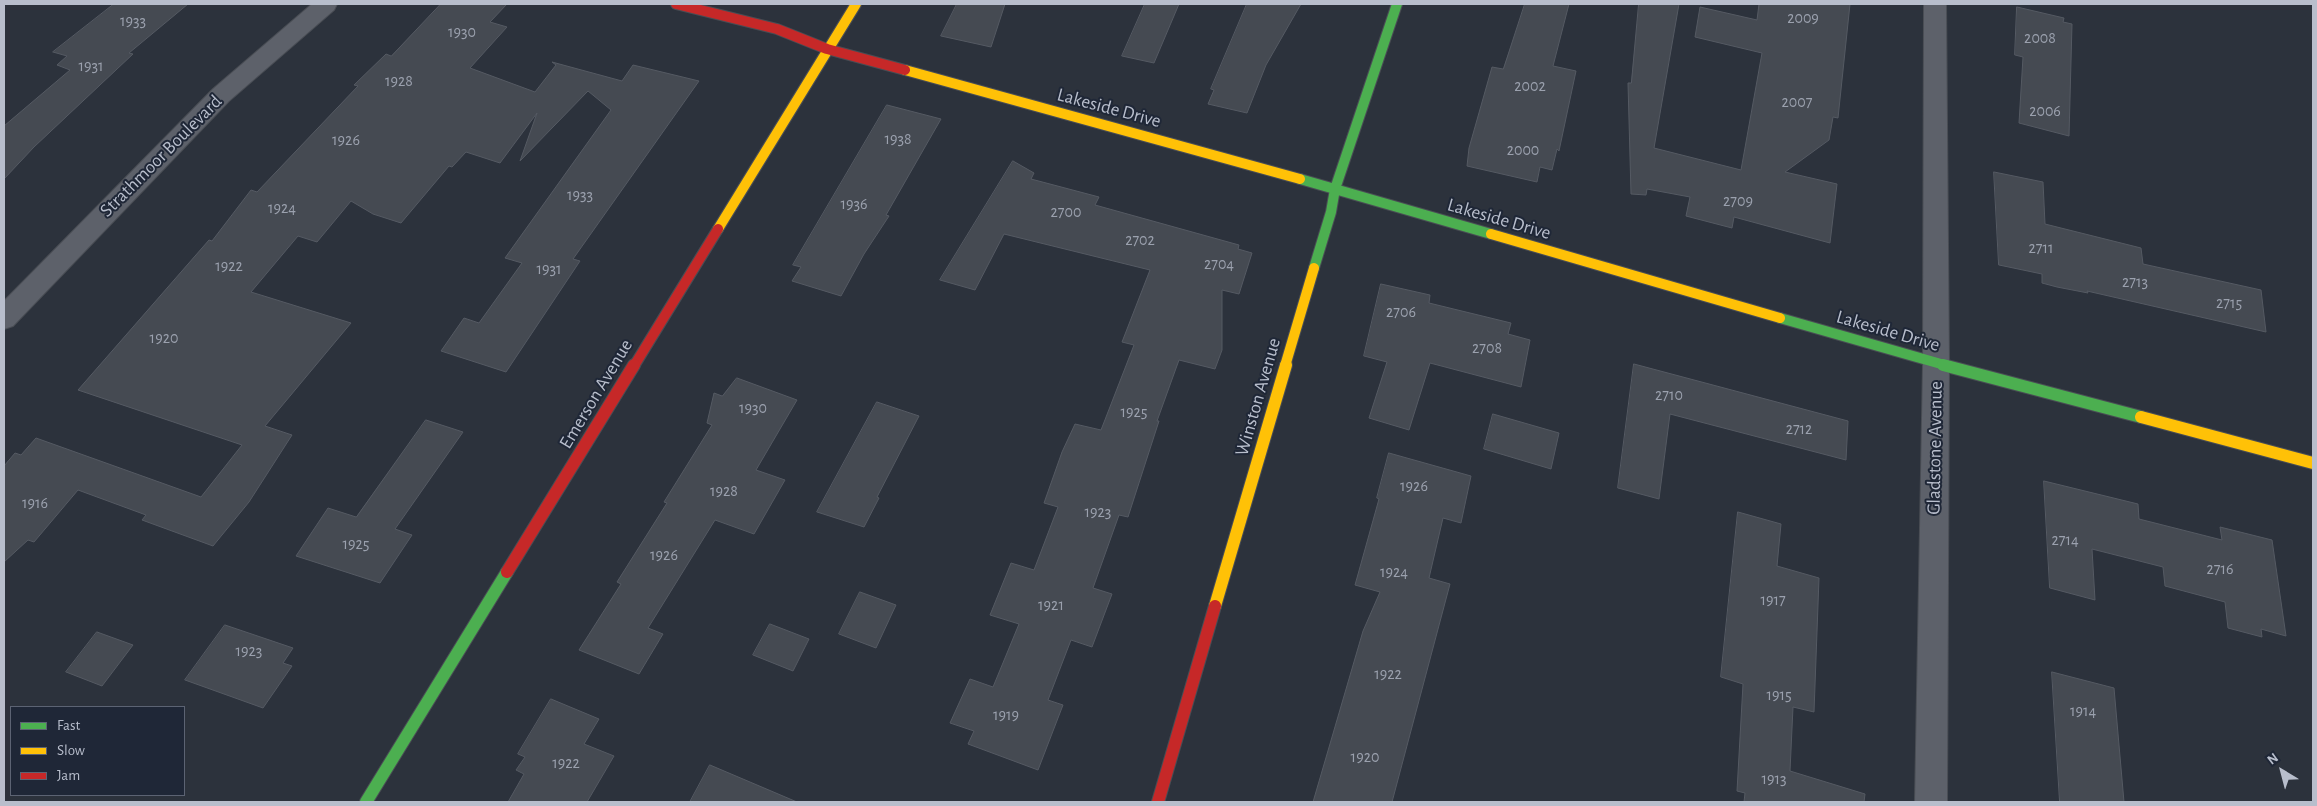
<!DOCTYPE html>
<style>
body{margin:0}
#map{position:relative;width:2317px;height:806px;overflow:hidden;background:#2c323c;font-family:"Alegreya Sans",sans-serif}
canvas{display:block}
.frame{position:absolute;inset:0;border:5px solid #b8becc;pointer-events:none}
.legend{position:absolute;left:10px;top:706px;width:175px;height:90px;box-sizing:border-box;background:#1f2737;border:1px solid #5c6373;margin:0;padding:6px 9px;list-style:none;font-size:15px;color:#b8becc}
.legend li{display:flex;align-items:center;gap:10px;height:25px}
.legend b{width:25px;border:1px solid #5c6373}
.north{position:absolute;left:2257px;top:746px;width:50px;height:50px;-webkit-text-stroke:4px #1f2737;paint-order:stroke;rotate:323deg;font-size:14px;font-weight:700;line-height:20px;text-align:center;color:#b8becc}
.north::after{content:'';display:block;margin:auto;width:18px;height:22px;background:#b8becc;clip-path:polygon(50% 0,100% 100%,50% 72%,0 100%)}
</style>
<div id="map">
<canvas width="2317" height="806"></canvas>
<div class="frame"></div>
<ul class="legend">
<li><b style="height:6px;background:#4caf50"></b>Fast</li>
<li><b style="height:6px;background:#ffc107"></b>Slow</li>
<li><b style="height:6px;background:#c62828"></b>Jam</li>
</ul>
<div class="north">N</div>
</div>
<script>
const context = document.querySelector('canvas').getContext('2d');
context.lineJoin = 'round';
function paint(path, color) {
  context.fillStyle = color;
  context.fill(path, 'evenodd');
}
function trace(path, color, width, dash) {
  context.strokeStyle = color;
  context.lineWidth = width;
  context.lineCap = dash ? 'butt' : 'round';
  context.setLineDash(dash || []);
  context.stroke(path);
}
function label(font, color, halo, rows, align = 'center') {
  context.font = font + ' "Alegreya Sans",sans-serif';
  context.lineWidth = 4;
  context.setLineDash([]);
  context.textBaseline = 'middle';
  context.strokeStyle = halo;
  context.fillStyle = color;
  for (const [text, x, y, turn = 0] of rows) {
    context.save();
    context.translate(x, y);
    context.rotate((+turn || 0) * Math.PI / 180);
    context.textAlign = isNaN(turn) ? turn : align;
    if (halo) context.strokeText(text, 0, 0);
    context.fillText(text, 0, 0);
    context.restore();
  }
}
const building = new Path2D(`
 M 114,4 L 188,4 L 129,53 L 133,54 L 34,147 L 4,179 L 4,126 L 70,70 L 57,65 L 67,56 L 53,52 Z
 M 441,4 L 507,4 L 490,22 L 507,27 L 470,68 L 535,92 L 556,65 L 552,62 L 622,81 L 633,65 L 699,81 L 573,259 L 580,261 L 506,372 L 441,351 L 464,318 L 479,323 L 522,263 L 505,258 L 611,110 L 588,91 L 520,161 L 537,113 L 500,163 L 466,152 L 452,167 L 449,166 L 401,223 L 373,214 L 351,201 L 317,242 L 298,236 L 251,292 L 351,323 L 265,426 L 292,435 L 249,502 L 213,546 L 142,520 L 146,515 L 78,490 L 34,542 L 28,540 L 4,562 L 4,466 L 15,453 L 21,455 L 36,438 L 201,497 L 242,445 L 78,390 L 209,240 L 212,241 L 251,190 L 257,192 L 358,86 L 354,85 L 386,54 L 391,56 Z
 M 957,4 L 1005,4 L 991,47 L 941,36 Z
 M 1145,4 L 1179,4 L 1154,63 L 1122,56 Z
 M 1247,4 L 1301,4 L 1266,65 L 1247,113 L 1208,104 L 1214,90 L 1211,89 Z
 M 1525,4 L 1569,4 L 1553,66 L 1576,71 L 1559,151 L 1557,149 L 1552,170 L 1540,167 L 1537,182 L 1467,166 L 1469,148 L 1492,67 L 1503,69 Z
 M 1639,4 L 1679,4 L 1654,148 L 1741,170 L 1762,53 L 1695,37 L 1700,7 L 1757,20 L 1759,4 L 1850,4 L 1838,118 L 1833,117 L 1829,140 L 1785,172 L 1837,184 L 1830,243 L 1734,217 L 1732,228 L 1686,216 L 1690,197 L 1647,189 L 1646,195 L 1631,194 L 1628,83 L 1631,83 Z
 M 2017,7 L 2064,18 L 2063,22 L 2072,24 L 2069,136 L 2019,123 L 2023,57 L 2015,55 Z
 M 887,105 L 941,119 L 886,215 L 889,216 L 864,254 L 841,296 L 792,281 L 801,267 L 793,265 Z
 M 1013,161 L 1034,173 L 1031,179 L 1099,197 L 1095,205 L 1239,245 L 1238,249 L 1252,253 L 1239,294 L 1222,290 L 1222,350 L 1215,369 L 1179,360 L 1157,421 L 1159,421 L 1128,517 L 1119,515 L 1093,588 L 1112,594 L 1092,647 L 1071,640 L 1048,700 L 1063,705 L 1038,770 L 968,744 L 974,731 L 950,723 L 970,679 L 993,687 L 1019,624 L 990,615 L 1011,563 L 1034,570 L 1058,507 L 1044,503 L 1062,452 L 1075,424 L 1101,430 L 1134,345 L 1122,342 L 1150,270 L 1004,234 L 975,290 L 940,280 Z
 M 1994,172 L 2043,182 L 2045,224 L 2141,248 L 2143,264 L 2261,290 L 2266,332 L 2087,291 L 2088,293 L 2057,287 L 2042,283 L 2042,274 L 1999,265 Z
 M 1381,284 L 1430,295 L 1429,303 L 1511,323 L 1508,334 L 1530,340 L 1521,387 L 1430,363 L 1409,430 L 1369,418 L 1387,362 L 1364,356 Z
 M 1634,364 L 1848,421 L 1846,460 L 1670,414 L 1659,499 L 1618,488 Z
 M 737,378 L 797,400 L 756,470 L 785,480 L 754,534 L 715,520 L 648,628 L 663,634 L 639,674 L 579,650 L 621,584 L 617,582 L 667,503 L 664,502 L 712,425 L 707,423 L 714,393 L 722,396 Z
 M 877,402 L 919,416 L 877,497 L 879,498 L 864,527 L 817,512 Z
 M 1493,414 L 1559,433 L 1551,469 L 1484,449 Z
 M 426,420 L 463,432 L 395,529 L 412,535 L 380,583 L 296,556 L 328,508 L 356,517 Z
 M 1389,453 L 1471,476 L 1461,523 L 1443,518 L 1429,578 L 1450,584 L 1392,802 L 1313,802 L 1363,631 L 1380,592 L 1355,585 L 1379,499 L 1377,498 Z
 M 2044,481 L 2138,504 L 2139,519 L 2222,540 L 2220,527 L 2272,540 L 2286,636 L 2261,629 L 2262,637 L 2228,628 L 2225,602 L 2165,586 L 2163,567 L 2092,549 L 2095,600 L 2050,588 Z
 M 1738,512 L 1781,524 L 1777,566 L 1819,578 L 1814,712 L 1793,707 L 1790,771 L 1865,794 L 1864,802 L 1744,802 L 1745,793 L 1737,791 L 1743,684 L 1721,677 Z
 M 860,592 L 896,605 L 876,648 L 839,634 Z
 M 770,624 L 809,639 L 793,671 L 753,655 Z
 M 225,625 L 293,648 L 283,663 L 292,666 L 263,708 L 185,680 Z
 M 97,632 L 133,645 L 102,686 L 66,672 Z
 M 2052,672 L 2114,688 L 2124,802 L 2060,802 Z
 M 551,699 L 599,719 L 584,744 L 614,756 L 587,802 L 508,802 L 524,774 L 516,770 L 525,757 L 518,754 Z
 M 710,765 L 797,802 L 690,802 Z`);
paint(building, '#454a52');
trace(building, '#555a63', 1);
const street = new Path2D(`
 M 312,4 L 337,4 L 334,10 L 229,101 L 13,326 L 4,329 L 4,301 L 213,89 Z
 M 1924,4 L 1946,4 L 1949,363 L 1947,802 L 1915,802 L 1923,363 Z`);
const fastFar1 = new Path2D(`
 M 1300,179 L 1491,234
 M 1314,268 L 1331,212 L 1335,189 L 1397,4
 M 1780,318 L 1948,366`);
const fast = new Path2D(`
 M 1943,365 L 2141,417
 M 366,802 L 507,572`);
const slowFar1 = new Path2D(`
 M 905,70 L 1300,179
 M 718,229 L 856,4
 M 1491,234 L 1780,318
 M 1285,366 L 1314,268`);
const slow = new Path2D(`
 M 2141,417 L 2313,463
 M 1215,606 L 1286,365`);
const jamFar1 = new Path2D(`
 M 676,4 L 777,29 L 827,49 L 905,70
 M 634,366 L 718,229`);
const jam = new Path2D(`
 M 507,572 L 634,365
 M 1158,802 L 1215,606`);
trace(street, '#494d54', 2);
trace(fastFar1, '#494d54', 12);
trace(fast, '#494d54', 14);
trace(slowFar1, '#494d54', 12);
trace(slow, '#494d54', 14);
trace(jamFar1, '#494d54', 12);
trace(jam, '#494d54', 14);
paint(street, '#5d616a');
trace(fastFar1, '#4caf50', 10);
trace(fast, '#4caf50', 12);
trace(slowFar1, '#ffc107', 10);
trace(slow, '#ffc107', 12);
trace(jamFar1, '#c62828', 10);
trace(jam, '#c62828', 12);
label('16px', '#9ba1ae', null, [
 ["2009",1803,18],
 ["1933",133,21],
 ["1930",462,32],
 ["2008",2040,38],
 ["1931",91,66],
 ["1928",399,81],
 ["2002",1530,86],
 ["2007",1797,102],
 ["2006",2045,111],
 ["1938",898,139],
 ["1926",346,140],
 ["2000",1523,150],
 ["1933",580,195],
 ["2709",1738,201],
 ["1936",854,204],
 ["1924",282,208],
 ["2700",1066,212],
 ["2702",1140,240],
 ["2711",2041,248],
 ["2704",1219,264],
 ["1922",229,266],
 ["1931",549,269],
 ["2713",2135,282],
 ["2715",2229,303],
 ["2706",1401,312],
 ["1920",164,338],
 ["2708",1487,348],
 ["2710",1669,395],
 ["1930",753,408],
 ["1925",1134,412],
 ["2712",1799,429],
 ["1926",1414,486],
 ["1928",724,491],
 ["1916",35,503],
 ["1923",1098,512],
 ["2714",2065,540],
 ["1925",356,544],
 ["1926",664,555],
 ["2716",2220,569],
 ["1924",1394,572],
 ["1917",1773,600],
 ["1921",1051,605],
 ["1923",249,651],
 ["1922",1388,674],
 ["1915",1779,695],
 ["1914",2083,711],
 ["1919",1006,715],
 ["1920",1365,757],
 ["1922",566,763],
 ["1913",1774,779]
]);
label('19px', '#b8becc', '#1f2737', [
 ["Lakeside Drive",1109,108,15],
 ["Strathmoor Boulevard",161,156,-45],
 ["Lakeside Drive",1499,219,16],
 ["Lakeside Drive",1888,331,16],
 ["Emerson Avenue",596,394,-59],
 ["Winston Avenue",1258,397,-74],
 ["Gladstone Avenue",1935,448,-89]
]);
</script>
